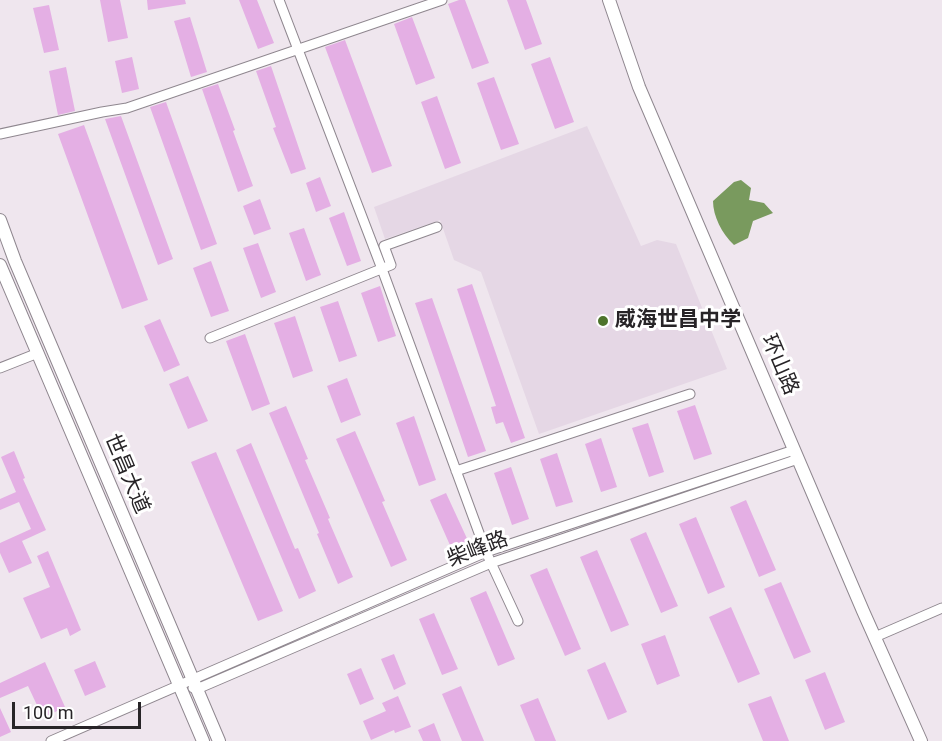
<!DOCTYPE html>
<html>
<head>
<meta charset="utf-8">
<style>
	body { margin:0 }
	#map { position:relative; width:942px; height:741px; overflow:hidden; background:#efe6ee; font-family:Roboto,sans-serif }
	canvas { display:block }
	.scale { position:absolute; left:12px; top:702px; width:129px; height:27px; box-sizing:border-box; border:3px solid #272427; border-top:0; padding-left:8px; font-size:18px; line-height:21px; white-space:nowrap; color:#272427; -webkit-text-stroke:4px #fff; paint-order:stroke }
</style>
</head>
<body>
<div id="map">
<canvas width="942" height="741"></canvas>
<div class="scale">100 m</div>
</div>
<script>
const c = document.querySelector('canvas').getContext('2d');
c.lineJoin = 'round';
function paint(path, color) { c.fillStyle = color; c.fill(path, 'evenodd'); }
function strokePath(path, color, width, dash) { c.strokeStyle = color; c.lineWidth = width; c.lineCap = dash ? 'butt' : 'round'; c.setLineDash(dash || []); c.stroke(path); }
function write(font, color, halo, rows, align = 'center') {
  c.font = font + ' Roboto,"Noto Sans SC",sans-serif'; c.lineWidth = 6; c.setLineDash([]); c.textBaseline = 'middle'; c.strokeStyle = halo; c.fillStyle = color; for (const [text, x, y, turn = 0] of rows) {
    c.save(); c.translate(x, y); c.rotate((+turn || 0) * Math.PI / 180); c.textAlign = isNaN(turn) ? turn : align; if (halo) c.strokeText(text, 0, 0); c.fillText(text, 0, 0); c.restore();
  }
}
paint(new Path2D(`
	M587,126l54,120 16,-6 19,4 51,125 -188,65 -58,-162 -27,-12 -14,-40 -55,19 -11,-32z`), '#e5d7e5');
paint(new Path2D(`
	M741,180l10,8 -2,12 15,3 9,10 -20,8 -5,17 -14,7c-12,-11 -21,-29 -21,-44l21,-19z`), '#799a5e');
paint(new Path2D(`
	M100,0h20l8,38 -20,4z
	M147,0h38l1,4 -38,6z
	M239,0h18l17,43 -16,6z
	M459,0h6l24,63 -17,6 -24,-65z
	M507,0h19l16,44 -17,6z
	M49,5l10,45 -15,3 -11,-45z
	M190,17l17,55 -16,5 -17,-56z
	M412,17l23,61 -19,7 -22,-61z
	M345,40l47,126 -20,7 -47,-126z
	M132,57l7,32 -17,4 -7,-32z
	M550,57l24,65 -19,7 -24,-65z
	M271,66l35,103 -15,5 -18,-46 3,-1 -20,-56z
	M66,67l9,44 -17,4 -9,-44z
	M494,77l25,67 -18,6 -24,-67z
	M218,84l17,46 -2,1 20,55 -15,6 -36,-103z
	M437,96l24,67 -16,6 -24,-67z
	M166,102l51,142 -16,6 -51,-143z
	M121,116l52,143 -15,6 -53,-146z
	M84,125l64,175 -26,9 -64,-175z
	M320,177l11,29 -15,6 -10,-29z
	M260,199l11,30 -17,6 -11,-29z
	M344,212l17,49 -14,5 -18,-48z
	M304,228l17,47 -15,6 -17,-48z
	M258,243l18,49 -15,6 -18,-50z
	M211,261l18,50 -18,6 -18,-49z
	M472,284l53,154 -14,5 -8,-21 -7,2 -5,-17 5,-1 -39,-117z
	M380,286l16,50 -18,6 -17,-49z
	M432,298l54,153 -18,6 -53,-154z
	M338,301l19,55 -18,6 -19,-55z
	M295,316l18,55 -20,7 -19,-55z
	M160,319l20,46 -16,7 -20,-46z
	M245,334l25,70 -18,7 -26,-70z
	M188,376l20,45 -20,8 -19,-45z
	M347,378l14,37 -20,8 -14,-37z
	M695,405l17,49 -18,6 -17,-49z
	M286,406l22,53 -3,1 25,58 -2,1 25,58 -15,7 -21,-50 2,-1 -50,-120z
	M414,416l22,64 -17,6 -23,-63z
	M648,423l16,49 -15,5 -17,-49z
	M355,431l30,70 -3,1 25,58 -16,7 -55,-128z
	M601,438l16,49 -16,5 -16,-48z
	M251,443l44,106 3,-1 18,43 -17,8 -63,-149z
	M14,451l11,27 -2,1 23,51 -24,11 10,22 -23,10 -9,-20v-10l31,-14 -12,-27 -19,8v-11l16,-7 -15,-35z
	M216,452l67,159 -25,10 -67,-159z
	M557,453l16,49 -17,5 -16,-48z
	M511,467l18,52 -17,6 -18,-52z
	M446,493l24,52 -17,7 -23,-52z
	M746,500l30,70 -17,7 -29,-70z
	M696,517l29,70 -17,7 -29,-70z
	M646,532l32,74 -17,7 -31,-74z
	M597,550l32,75 -18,7 -31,-75z
	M48,551l33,79 -11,6 -3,-8 -26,11 -18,-41 27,-11 -13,-31z
	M547,568l34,81 -16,7 -35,-81z
	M781,582l30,70 -17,7 -30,-70z
	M486,591l29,68 -17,7 -28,-68z
	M731,607l29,67 -22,9 -29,-66z
	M434,613l24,56 -16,6 -23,-56z
	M665,635l15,41 -23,9 -16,-41z
	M394,654l12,30 -12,6 -13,-31z
	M95,661l11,26 -21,9 -11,-26z
	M45,662l20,45 -22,11 -15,-32 -28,12v-15z
	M605,662l22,50 -19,8 -21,-50z
	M361,668l13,31 -14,6 -13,-31z
	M825,672l20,50 -20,8 -20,-50z
	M461,686l23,55h-22l-20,-47z
	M398,696l13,31 -16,6 -1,-3 -23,10 -8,-19 23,-10 -4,-8z
	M771,696l18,45h-26l-15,-37z
	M538,698l18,43h-21l-15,-36z
	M0,708l11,24 -11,5z
	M434,723l7,18h-18l-5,-11z`), '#e4afe4');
const minor = new Path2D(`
	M279,0l103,269 104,283 32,69
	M0,134l102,-22 25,-4 315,-108
	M210,338l181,-73 -7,-19 53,-19
	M0,368l38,-15
	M456,471l234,-77
	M875,637l67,-29
	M193,688l4,1 294,-126 307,-104
	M51,741l435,-189 308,-102`);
const major = new Path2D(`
	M609,0l30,87 224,524 58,130
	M0,220l15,41 204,480
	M0,265l203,476`);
strokePath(minor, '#8f878f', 11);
strokePath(major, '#8f878f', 14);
strokePath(minor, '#fff', 9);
strokePath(major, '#fff', 12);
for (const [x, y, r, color] of [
	[603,321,6,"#4e732c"]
]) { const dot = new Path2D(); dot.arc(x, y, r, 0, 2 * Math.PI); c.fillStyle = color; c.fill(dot); strokePath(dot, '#fff', 2); }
write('bold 21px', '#272427', '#fff', [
	["威海世昌中学",615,321]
], 'left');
write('21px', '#272427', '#fff', [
	["环山路",779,365,67],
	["世昌大道",126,474,67],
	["柴峰路",478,550,-21]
]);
</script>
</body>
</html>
